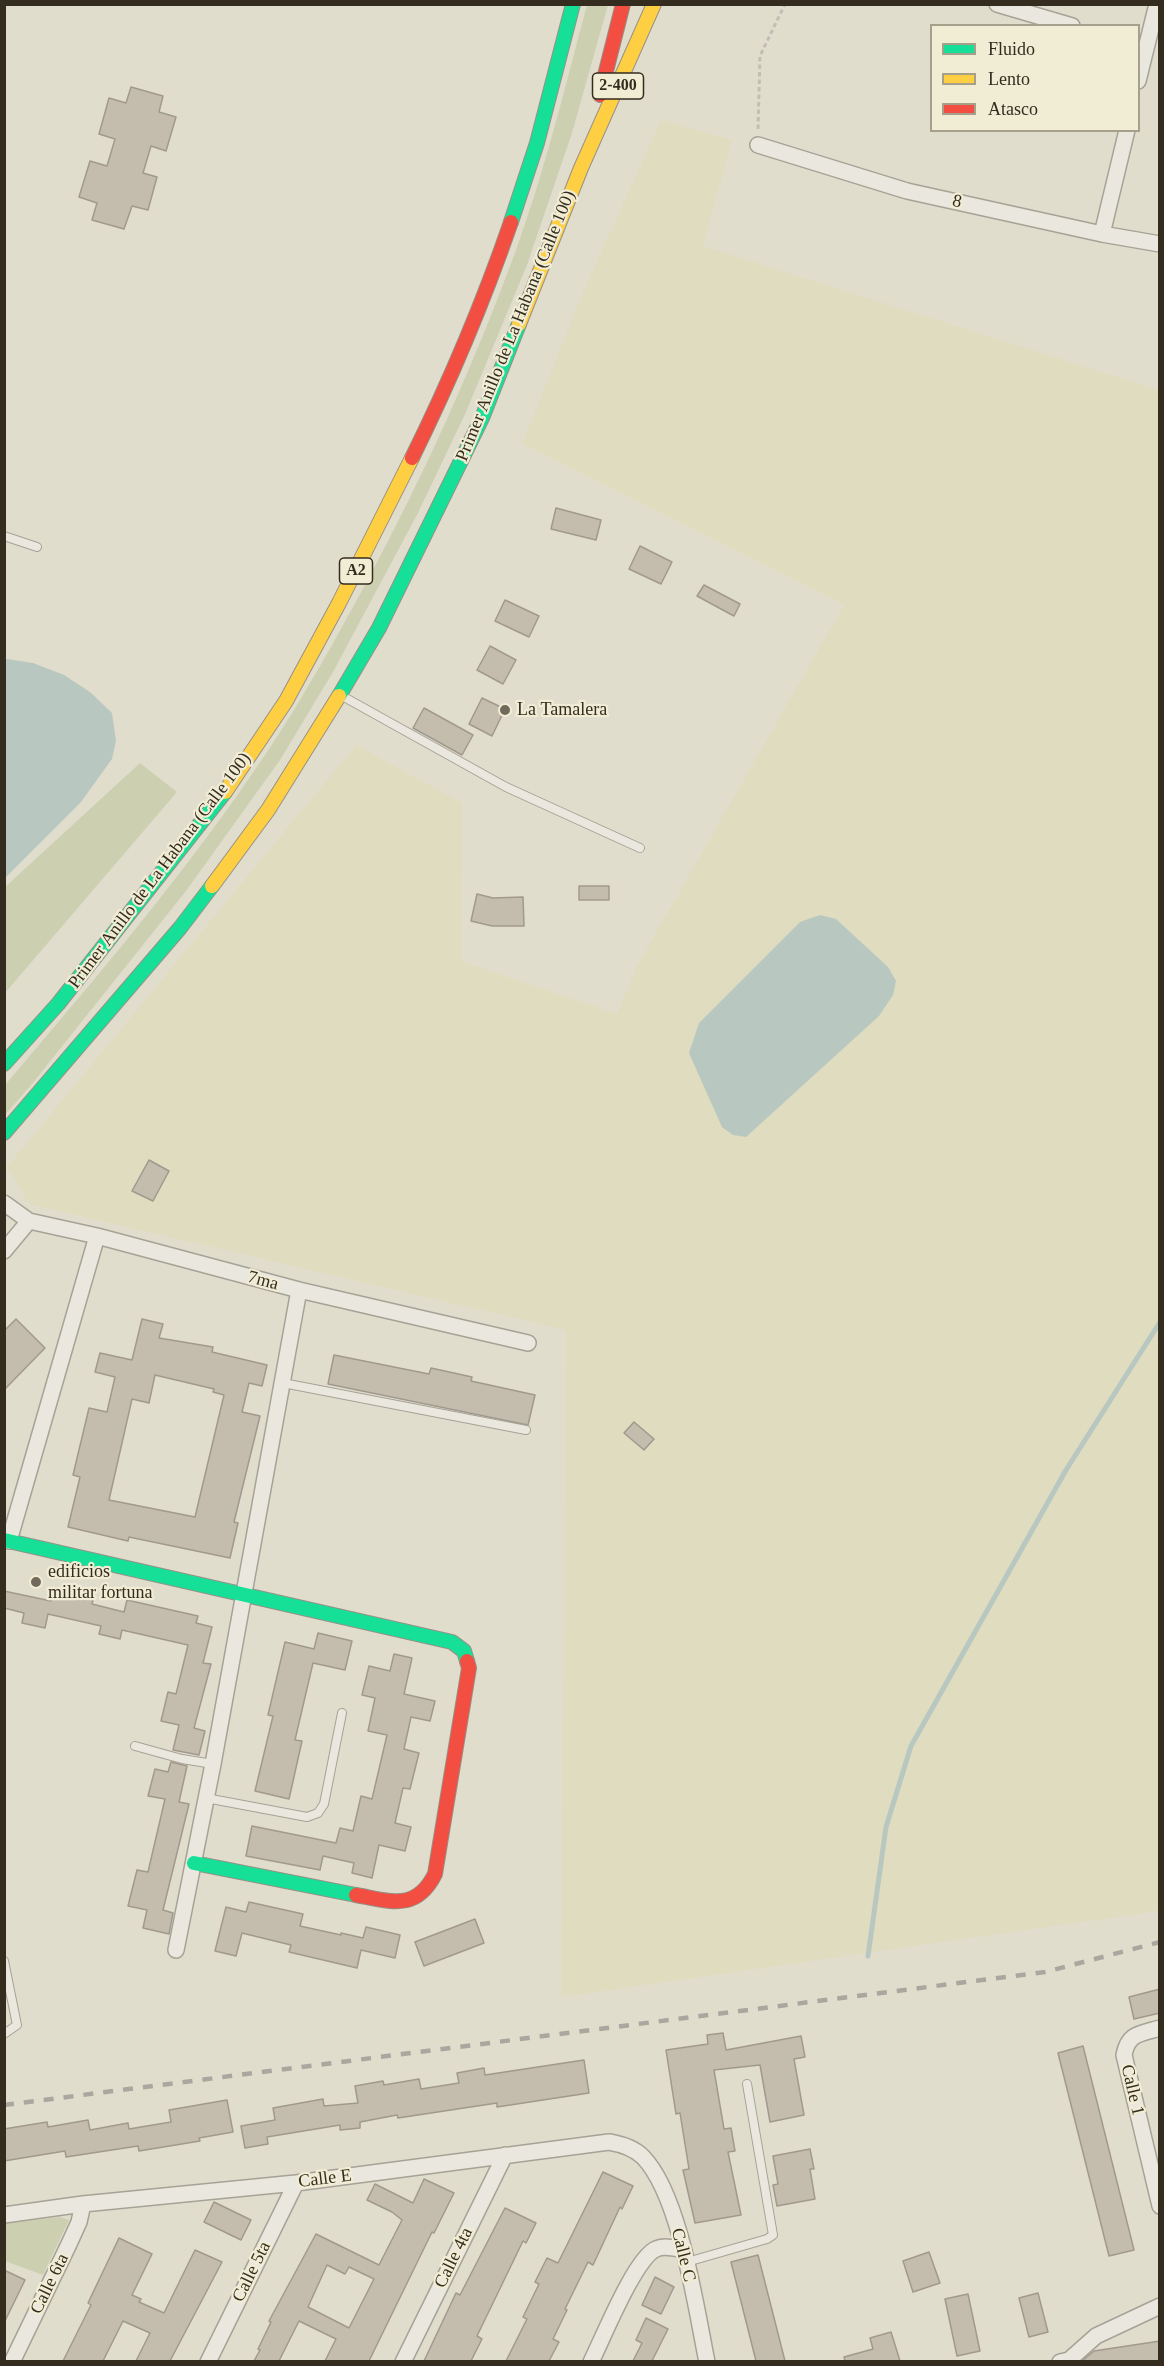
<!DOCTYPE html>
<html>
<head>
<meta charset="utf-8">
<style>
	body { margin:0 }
	#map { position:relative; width:1164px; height:2366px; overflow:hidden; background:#e1ddcd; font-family:Georgia,serif }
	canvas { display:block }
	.frame { position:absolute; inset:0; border:6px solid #342c1f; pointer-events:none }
	.legend { position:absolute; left:930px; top:24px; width:210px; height:108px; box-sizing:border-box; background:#f1ecd4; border:2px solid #a59f8c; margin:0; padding:8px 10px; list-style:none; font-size:18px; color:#342c1f }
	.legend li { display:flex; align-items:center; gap:12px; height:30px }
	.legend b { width:30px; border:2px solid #a59f8c }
</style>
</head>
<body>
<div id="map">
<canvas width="1164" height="2366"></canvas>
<div class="frame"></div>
<ul class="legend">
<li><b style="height:8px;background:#16e098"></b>Fluido</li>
<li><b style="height:8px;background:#ffcf43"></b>Lento</li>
<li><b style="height:8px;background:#f24e42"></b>Atasco</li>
</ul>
</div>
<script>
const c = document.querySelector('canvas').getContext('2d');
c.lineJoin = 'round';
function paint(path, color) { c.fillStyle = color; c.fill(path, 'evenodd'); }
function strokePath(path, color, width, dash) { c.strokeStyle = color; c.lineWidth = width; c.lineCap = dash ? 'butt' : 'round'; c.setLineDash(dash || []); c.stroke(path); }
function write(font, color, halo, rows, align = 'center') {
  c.font = font + ' Georgia,serif'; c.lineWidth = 4.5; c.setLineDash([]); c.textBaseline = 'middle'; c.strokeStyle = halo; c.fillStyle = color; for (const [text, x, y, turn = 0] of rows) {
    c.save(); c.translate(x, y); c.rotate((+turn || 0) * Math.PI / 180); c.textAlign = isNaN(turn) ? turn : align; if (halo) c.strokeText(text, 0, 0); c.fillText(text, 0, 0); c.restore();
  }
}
paint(new Path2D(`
	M661,120l71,20 -29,106 456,144v1521l-598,86 5,-667 -537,-126 -22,-37 349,-422 106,58 -1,158 156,53 20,-48 207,-361 -322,-161 59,-148z`), '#dfdcbf');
paint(new Path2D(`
	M587,5h21l-36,128 -45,132 -61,147 -48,101 -85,159 -53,88 -94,131 -154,193 -27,31v-30c91,-107 184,-216 262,-333 36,-54 67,-110 98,-167 58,-108 109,-220 151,-335 29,-80 49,-163 71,-245z
	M140,763l37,29 -172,201v-106z
	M60,2217l9,3 -26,55 -38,-14v-38z`), '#ccd0b1');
paint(new Path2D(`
	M7,659l26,4 31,12 26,17 22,21 4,28 -4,18 -31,43 -76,76 -1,-218z
	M820,915l16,4 52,48 8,14 -3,14 -14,21 -133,121 -13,-2 -11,-8 -33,-74 10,-30 101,-101z`), '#b8c7bf');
strokePath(new Path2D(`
	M868,1956l18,-129 25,-81 155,-276 94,-148`), '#b8c7bf', 5);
const building = new Path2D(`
	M131,87l32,9 -4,16 17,5 -10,34 -15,-5 -8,27 14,4 -9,33 -16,-4 -8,23 -32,-9 5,-17 -18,-6 11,-36 17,5 8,-27 -16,-5 10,-36 17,5z
	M556,508l45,12 -5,20 -45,-11z
	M640,546l32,16 -11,22 -32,-15z
	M704,585l36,19 -6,12 -37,-20z
	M505,600l34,16 -10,21 -34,-16z
	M490,646l26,14 -13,24 -26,-14z
	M482,698l23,11 -13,27 -23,-12z
	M424,708l49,27 -11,20 -49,-27z
	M579,886h30v14h-30z
	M477,894l16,4 30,-1 1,29h-32l-21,-5z
	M149,1160l20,11 -16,30 -21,-10z
	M16,1319l29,29 -41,42v-59z
	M142,1319l21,5 -4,14 54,9 -1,5 55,13 -5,21 -13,-3 -7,29 18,4 -26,106 4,1 -8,35 -101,-21 -1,4 -60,-14 12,-50 -7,-2 16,-67 18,4 8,-35 -20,-5 5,-19 32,7zM155,1375l59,14 -1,3 11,3 -29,122 -86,-17 23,-101 17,4z
	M334,1355l95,19 2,-6 41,9 -1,4 64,14 -7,30 -200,-41z
	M634,1422l20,17 -10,11 -20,-17z
	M4,1591l47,10 2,-10 40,9 -1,4 32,8 3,-12 71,16 -2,7 16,4 -9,36 8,1 -17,64 11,3 -6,24 -26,-5 6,-25 -18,-4 7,-29 8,2 12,-49 -66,-15 -2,9 -21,-5 2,-8 -53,-12 -3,14 -23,-5 2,-10 -20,-5z
	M318,1633l34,8 -7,29 -32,-7 -18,77 7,1 -13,58 -34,-8 18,-75 -5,-1 17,-73 29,7z
	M394,1654l18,4 -8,36 31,7 -5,20 -19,-4 -7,32 15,4 -9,36 -7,-1 -8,35 16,4 -6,24 -26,-6 -7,33 -20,-5 2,-10 -31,-7 -3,14 -74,-14 6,-30 84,17 4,-15 13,3 8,-35 11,3 15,-64 -19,-4 7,-33 -13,-3 7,-29 21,5z
	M171,1762l16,4 -8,36 10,2 -26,106 10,3 -4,21 -26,-6 4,-18 -19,-4 9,-36 11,2 17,-73 -17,-3 7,-27 13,3z
	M249,1902l54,12 -3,12 41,9v-2l22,5 3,-11 34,8 -5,23 -34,-8 -4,18 -68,-16 2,-7 -49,-12 -6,23 -21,-5 11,-44 20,5z
	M475,1919l9,24 -60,23 -9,-24z
	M1160,1989v24l-26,6 -5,-22z
	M723,2033l3,17 75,-14 4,21 -11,2 10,56 -34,7 -10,-57 -46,5 10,59 7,-1 4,23 -7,1 13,63 -46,8 -12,-53 6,-1 -9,-56 -4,1 -10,-64 42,-6 -1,-9z
	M1083,2046l51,204 -25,6 -51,-203z
	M584,2060l5,33 -92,14v-4l-99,15 -1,-3 -37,7v6l-20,2v-5l-73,12 1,7 -23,4 -4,-22 34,-6 -2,-12 50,-9 1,7 34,-3 -3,-17 28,-5 1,4 35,-6 2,10 38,-6 -2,-10 27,-5 1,7z
	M227,2100l6,32 -34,6 1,3 -61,10 -1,-5 -72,11 -1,-6 -61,10v-32l43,-7 1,5 40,-7 2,10 38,-7 1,6 42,-7 -2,-12z
	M810,2149l4,20h-4l5,30 -38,7 -4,-21 5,-1 -5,-28z
	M603,2172l30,14 -11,23 -2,-2 -27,58 -5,-3 -23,47 2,1 -14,29 6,3 -10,19h-43l21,-42 -4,-2 16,-33 -4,-2 12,-24 11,5z
	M424,2179l30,14 -20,40 -2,-1 -63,129h-44l11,-22 -37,-18 -20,40h-25l6,-11 -2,-1 13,-27 -2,-1 47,-87 63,31 23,-45 -10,-8 -25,-12 8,-16 38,19zM327,2265l18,9 4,-7 25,12 -25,49 -41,-21z
	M214,2202l37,18 -10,20 -37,-18z
	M505,2208l31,15 -10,20 -3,-2 -46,95 5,3 -11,22h-47l32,-68 4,2z
	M119,2238l33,16 -20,41 9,4 -2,3 25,11 31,-63 27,12 -52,99h-34l14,-28 -27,-12 -20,40h-40l28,-56 -3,-2z
	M929,2252l11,31 -27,9 -10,-31z
	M758,2255l27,106h-29l-25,-99z
	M4,2270l21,10 -21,43z
	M655,2277l19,10 -13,27 -19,-9z
	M1038,2293l10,39 -19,5 -10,-39z
	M968,2294l12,57 -23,5 -12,-57z
	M646,2318l22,11 -16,32h-19l9,-18 -6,-3z
	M891,2332l9,29h-55l-1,-4 29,-8 -3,-11z
	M1160,2341v20h-78l12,-10z`);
paint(building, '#c4bdae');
strokePath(building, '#a1998d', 1.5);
const lane = new Path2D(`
	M4,536l33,11
	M344,697l162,90 134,61
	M283,1383l243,47
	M135,1746l47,13 31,5
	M206,1798l101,19 11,-4 6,-9 18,-91
	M4,1961l13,64 -13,9
	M687,2262l80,-23 6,-4 -26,-151`);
const street = new Path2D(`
	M997,4l75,22
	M1138,81l19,-77
	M758,145l149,46 195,43 58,10
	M1102,234l25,-104
	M4,1203l25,18 68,15 202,54 229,53
	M4,1251l25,-30
	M9,1541l88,-305
	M176,1950l37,-186 86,-474
	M1160,2028c-20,6 -32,5 -36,27l36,151
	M4,2215l79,-11 213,-21 313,-41c12,2 25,6 34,15 37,38 53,151 64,205
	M12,2362l57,-118 10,-22 4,-18
	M208,2362l88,-179
	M403,2362l102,-207
	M591,2362c12,-24 44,-104 65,-113 8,-4 18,-1 27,1
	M1060,2362l9,-2 27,-24 64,-30`);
const fast = new Path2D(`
	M511,222l26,-79 36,-139
	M339,696l40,-68 103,-210 37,-94
	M4,1064l54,-60 167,-212
	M4,1133l176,-205 32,-42
	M4,1540l448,102 12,9 3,10
	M194,1863l162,32`);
const slow = new Path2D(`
	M519,324l62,-156 73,-164
	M225,792l61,-91 53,-98 73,-145
	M212,886l56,-76 71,-114`);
const jam = new Path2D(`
	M600,95l23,-91
	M412,458c38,-77 71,-155 99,-236
	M356,1895c34,6 60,17 79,-21l34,-206 -2,-7`);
strokePath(lane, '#a6a296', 10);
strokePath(street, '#a6a296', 18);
strokePath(fast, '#969186', 16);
strokePath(slow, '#969186', 16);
strokePath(jam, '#969186', 16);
strokePath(new Path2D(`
	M758,129l2,-73 25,-52`), '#c2beb5', 3, [4.5, 3]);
strokePath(lane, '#eae8de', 8);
strokePath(street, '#eae8de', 15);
strokePath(fast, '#16e098', 14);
strokePath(slow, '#ffcf43', 14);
strokePath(jam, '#f24e42', 14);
strokePath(new Path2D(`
	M4,2105l1041,-133 115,-30`), '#a9a79e', 4.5, [10, 10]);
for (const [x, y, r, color] of [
	[505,710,6,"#716a5c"],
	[36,1582,6,"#716a5c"]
]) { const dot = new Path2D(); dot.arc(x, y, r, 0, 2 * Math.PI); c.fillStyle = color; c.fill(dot); strokePath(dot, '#f1ecd4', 2); }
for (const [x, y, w] of [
	[618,86,51],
	[356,571,33]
]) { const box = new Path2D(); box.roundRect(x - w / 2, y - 13, w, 26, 4.5); c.fillStyle = '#f1ecd4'; c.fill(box); strokePath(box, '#342c1f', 1.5); }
write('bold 16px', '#342c1f', null, [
	["2-400",618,86],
	["A2",356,571]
]);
write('18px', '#342c1f', '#f1ecd4', [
	["8",957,202,13],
	["Primer Anillo de La Habana (Calle 100)",516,326,-68],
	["Primer Anillo de La Habana (Calle 100)",160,871,-53],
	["7ma",263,1281,15],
	["Calle 1",1132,2090,77],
	["Calle E",325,2179,-7],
	["Calle C",683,2255,76],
	["Calle 4ta",454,2258,-64],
	["Calle 5ta",252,2272,-64],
	["Calle 6ta",50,2284,-64]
]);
write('18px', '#342c1f', '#f1ecd4', [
	["La Tamalera",517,710],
	["edificios",48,1572],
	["militar fortuna",48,1593]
], 'left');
</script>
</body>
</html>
